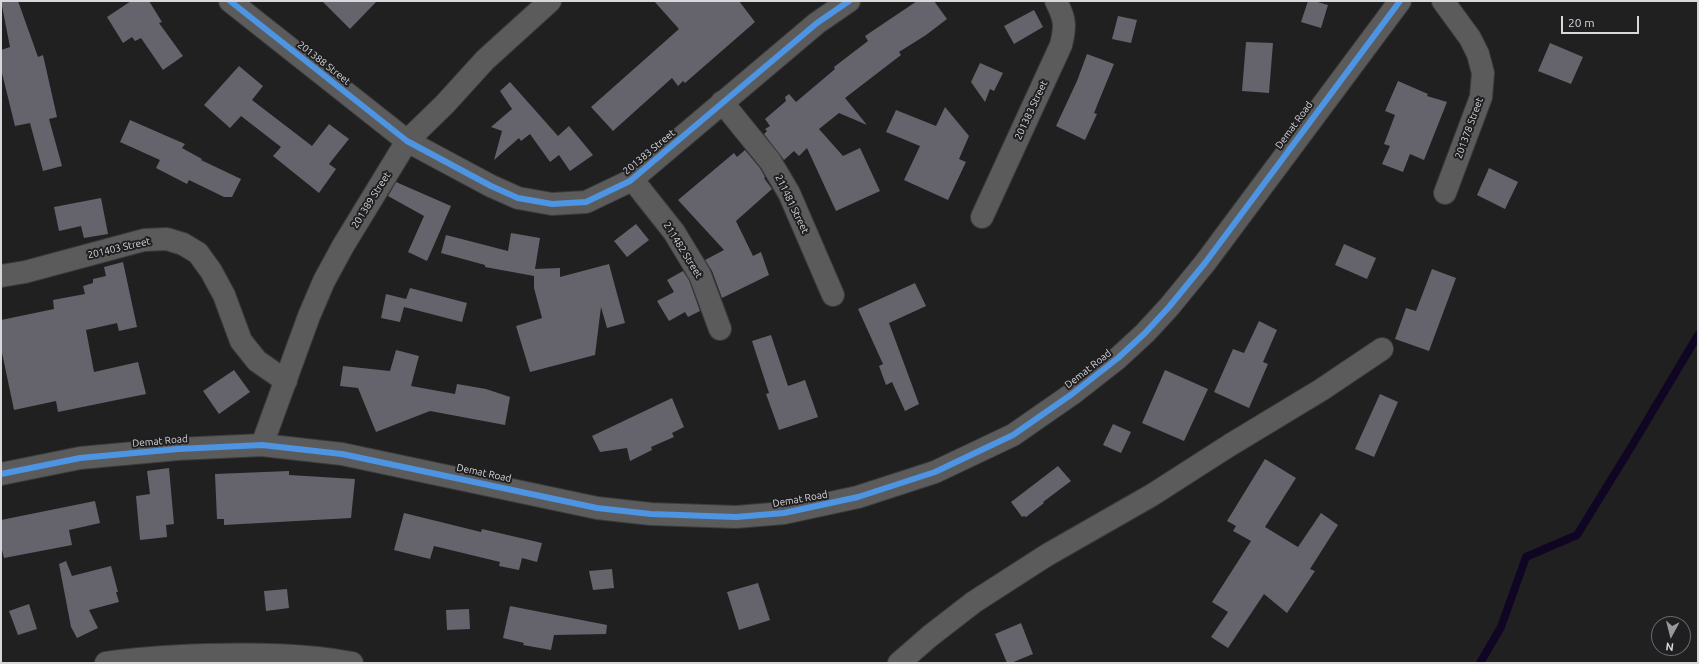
<!DOCTYPE html>
<html>
<head>
<meta charset="utf-8">
<style>
	body { margin:0 }
	#map { position:relative; width:1699px; height:664px; overflow:hidden; background:#202021; font-family:Ubuntu,sans-serif }
	canvas { display:block }
	.frame { position:absolute; inset:0; border:2px solid #d8d8da; pointer-events:none }
	.north { position:absolute; left:1651px; top:616px; width:40px; height:40px; box-sizing:border-box; background:#1f1f22; border:1px solid #69696c; border-radius:50%; rotate:187deg; font-size:11px; font-weight:700; line-height:16px; text-align:center; color:#d8d8da }
	.north::after { content:''; display:block; margin:auto; width:14px; height:18px; background:#989899; clip-path:polygon(50% 0,100% 100%,50% 72%,0 100%) }
	.scale { position:absolute; left:1561px; top:16px; width:78px; height:18px; box-sizing:border-box; border:2px solid #d8d8da; border-top:0; padding-left:5px; font-size:12px; line-height:14px; white-space:nowrap; color:#d8d8da; -webkit-text-stroke:3px #1f1f22; paint-order:stroke }
</style>
</head>
<body>
<div id="map">
<canvas width="1699" height="664"></canvas>
<div class="frame"></div>
<div class="north">N</div>
<div class="scale">20 m</div>
</div>
<script>
const c = document.querySelector('canvas').getContext('2d');
c.lineJoin = 'round';
function strokePath(path, color, width, dash) { c.strokeStyle = color; c.lineWidth = width; c.lineCap = dash ? 'butt' : 'round'; c.setLineDash(dash || []); c.stroke(path); }
function paint(path, color) { c.fillStyle = color; c.fill(path, 'evenodd'); }
function write(font, color, halo, rows, align = 'center') {
  c.font = font + ' Ubuntu,sans-serif'; c.lineWidth = 4; c.setLineDash([]); c.textBaseline = 'middle'; c.strokeStyle = halo; c.fillStyle = color; for (const [text, x, y, turn = 0] of rows) {
    c.save(); c.translate(x, y); c.rotate((+turn || 0) * Math.PI / 180); c.textAlign = isNaN(turn) ? turn : align; if (halo) c.strokeText(text, 0, 0); c.fillText(text, 0, 0); c.restore();
  }
}
strokePath(new Path2D(`
	M1480,663l21,-36 25,-70 51,-22 56,-91 65,-109`), '#100624', 8);
paint(new Path2D(`
	M1,1h17l20,56 5,-2 14,62 -8,2 13,47 -19,5 -13,-48 -15,3 -14,-57v-19l9,-3z
	M131,1h18l13,21 -3,1 24,33 -20,14 -22,-32 -6,3 -3,-4 -9,6 -16,-26z
	M322,1h55l-27,28z
	M654,1h85l16,21 -70,61 -2,-2 -5,5 -6,-8 -59,53 -22,-24 88,-78z
	M917,1h17l13,18 -21,16 -27,17 2,3 -56,43 22,27 -28,-12 -20,16 24,27 17,-8 20,43 -44,20 -29,-63 -8,8 -5,-5 -10,9 -20,-26 3,-3 -2,-2 5,-3 -5,-7 21,-18 -1,-4 4,-3 7,8 39,-33 -1,-2 34,-26 -3,-5z
	M1308,1h6l14,4 -7,23 -20,-6z
	M1034,10l9,17 -29,17 -10,-18z
	M1118,16l19,4 -6,23 -19,-4z
	M1246,42l27,1 -4,50 -27,-2z
	M1550,43l33,14 -12,27 -33,-13z
	M1087,54l27,10 -20,49 3,1 -12,26 -29,-14 21,-45z
	M980,63l23,10 -9,18 -4,-2 -5,13 -14,-20z
	M239,66l24,20 -11,14 60,46 17,-22 20,15 -20,25 7,5 -17,24 -46,-37 8,-9 -40,-31 -11,12 -26,-23z
	M1398,81l30,13 -1,2 20,6 -23,58 -14,-6 -7,18 -21,-8 8,-18 -6,-2 11,-29 -10,-4z
	M510,82l48,54 11,-10 24,29 -23,16 -11,-16 -9,7 -20,-28 -9,7 -2,-3 -25,22 8,-29 -11,-4 21,-18 -12,-18z
	M945,107l24,29 -10,23 7,3 -18,38 -44,-20 16,-34 -34,-14 10,-22 40,16z
	M130,120l55,24 -3,4 20,11 -1,1 40,19 -9,18h-8l-35,-17 -2,4 -31,-16 4,-8 -40,-18z
	M745,150l15,18 5,9 -1,1 8,11 -36,32 17,35 8,-4 8,23 -47,23 -10,-27 -7,-11 19,-10 -46,-50 56,-47 3,4z
	M1489,168l29,14 -13,27 -28,-14z
	M396,182l55,24 -24,55 -19,-9 16,-36 -36,-20z
	M101,198l7,36 -24,4 -3,-12 -22,5 -5,-24z
	M636,224l13,16 -22,17 -13,-16z
	M511,233l29,5 -5,31 25,-1v9l49,-13 16,59 -18,5 -6,-21 -6,48 -65,17 -14,-46 26,-8 -8,-30v-14v2l-49,-9v-2l-44,-12 5,-18 62,16z
	M1344,244l32,14 -9,21 -32,-14z
	M123,262l14,65 -18,4 -2,-8 -31,7 8,42 44,-10 8,32 -88,18 -2,-11 -42,9 -13,-62v-28l53,-11 -1,-9 32,-6 -2,-8 10,-3v-4l13,-3 -2,-9z
	M1432,269l24,9 -27,73 -34,-12 11,-31 10,3z
	M683,271l6,9 11,31 -12,6 -3,-5 -16,9 -12,-20 17,-9 -7,-12z
	M915,283l11,23 -37,17 30,81 -14,7 -13,-29 -6,3 -7,-19 4,-2 -25,-55z
	M410,288l57,15 -5,19 -58,-15 -4,15 -19,-4 5,-24 20,5z
	M1259,321l18,9 -14,32 5,2 -19,44 -35,-16 19,-43 11,4z
	M771,335l17,51 17,-6 13,37 -39,13 -13,-36 3,-1 -17,-52z
	M396,350l23,6 -8,30 44,8 2,-10 29,5 24,8 -5,28 -75,-14 -54,21 -18,-44 -18,-2 3,-20 47,5z
	M234,370l16,22 -31,22 -16,-23z
	M1165,370l43,19 -24,52 -42,-18z
	M1380,394l18,8 -24,55 -19,-8z
	M672,398l12,29 -12,6 2,4 -23,10 1,3 -22,11 -3,-13 -27,4 -8,-16z
	M1113,424l18,8 -10,21 -18,-8z
	M1265,459l31,19 -31,49 33,20 23,-34 17,12 -28,44 5,2 -28,42 -23,-19 -36,54 -17,-11 17,-25 -16,-10 39,-61 -18,-10 3,-5 -9,-5z
	M1058,466l13,15 -28,21 1,1 -18,14 -2,-1 -2,1 -11,-15z
	M169,468l5,56 -8,1 1,12 -27,3 -4,-44 14,-2 -3,-23z
	M289,471v4l66,4 -4,39 -127,7v-6h-7l-2,-45z
	M95,501l5,22 -31,7 3,15 -68,13 -3,-12v-26z
	M404,513l77,19 1,-3 60,14 -5,19 -15,-4 -3,12 -20,-4 1,-4 -66,-16 -4,13 -36,-9z
	M66,561l6,15 39,-10 7,26h-2l3,10 -30,8 9,18 -21,10 -6,-11 -12,-63z
	M612,569l2,19 -21,2 -4,-19z
	M758,583l12,37 -31,10 -12,-38z
	M287,589l2,19 -23,3 -2,-20z
	M29,604l8,25 -19,6 -9,-24z
	M510,606l97,19 -1,9 -52,1 -3,15 -28,-5 1,-2 -21,-5z
	M469,609l1,20 -23,1 -1,-20z
	M1021,623l12,31 -22,9h-4l-12,-29z`), '#65636c');
const street = new Path2D(`
	M230,1l177,140 84,45 27,12 34,6 34,-2 44,-21 187,-158 32,-22
	M1443,1l27,37 8,16 5,19 -2,24 -36,96
	M722,102l48,59 19,32 44,102
	M632,179l42,53 26,43 20,54
	M982,217l79,-172c5,-20 4,-26 -5,-44
	M1,276l24,-4 119,-32 23,-1 16,5 15,9 13,18 13,24 17,46 16,20 29,20
	M262,445l47,-129 15,-35 19,-35 64,-105 38,-37 40,-44 65,-59
	M106,663c33,-5 67,-7 100,-8 49,-1 98,-1 146,8
	M899,663l31,-27 44,-34 73,-47 105,-60 78,-50 91,-55 61,-41`);
const secondary = new Path2D(`
	M1,474l79,-16 98,-9 84,-4 80,9 255,54 54,6 85,3 48,-4 74,-16 77,-25 78,-37 59,-41 46,-36 27,-25 24,-26 36,-44 195,-262`);
strokePath(street, '#3b3b3c', 24);
strokePath(secondary, '#3b3b3c', 24);
strokePath(street, '#5b5b5c', 22);
strokePath(secondary, '#5b5b5c', 22);
strokePath(new Path2D(`
	M230,1l177,140 84,45 27,12 34,6 34,-2 44,-21 187,-158 32,-22
	M1,474l79,-16 98,-9 84,-4 80,9 255,54 54,6 85,3 48,-4 74,-16 77,-25 78,-37 59,-41 46,-36 27,-25 24,-26 36,-44 195,-262`), '#4d94e3', 6);
write('10px', '#d8d8da', '#1f1f22', [
	["201388 Street",324,63,38],
	["201383 Street",1031,110,-65],
	["Demat Road",1294,125,-54],
	["201378 Street",1469,128,-70],
	["201383 Street",649,152,-40],
	["201389 Street",371,200,-58],
	["211481 Street",792,204,64],
	["201403 Street",119,248,-13],
	["211482 Street",683,250,58],
	["Demat Road",1088,369,-38],
	["Demat Road",160,441,-5],
	["Demat Road",484,473,12],
	["Demat Road",800,499,-10]
]);
</script>
</body>
</html>
